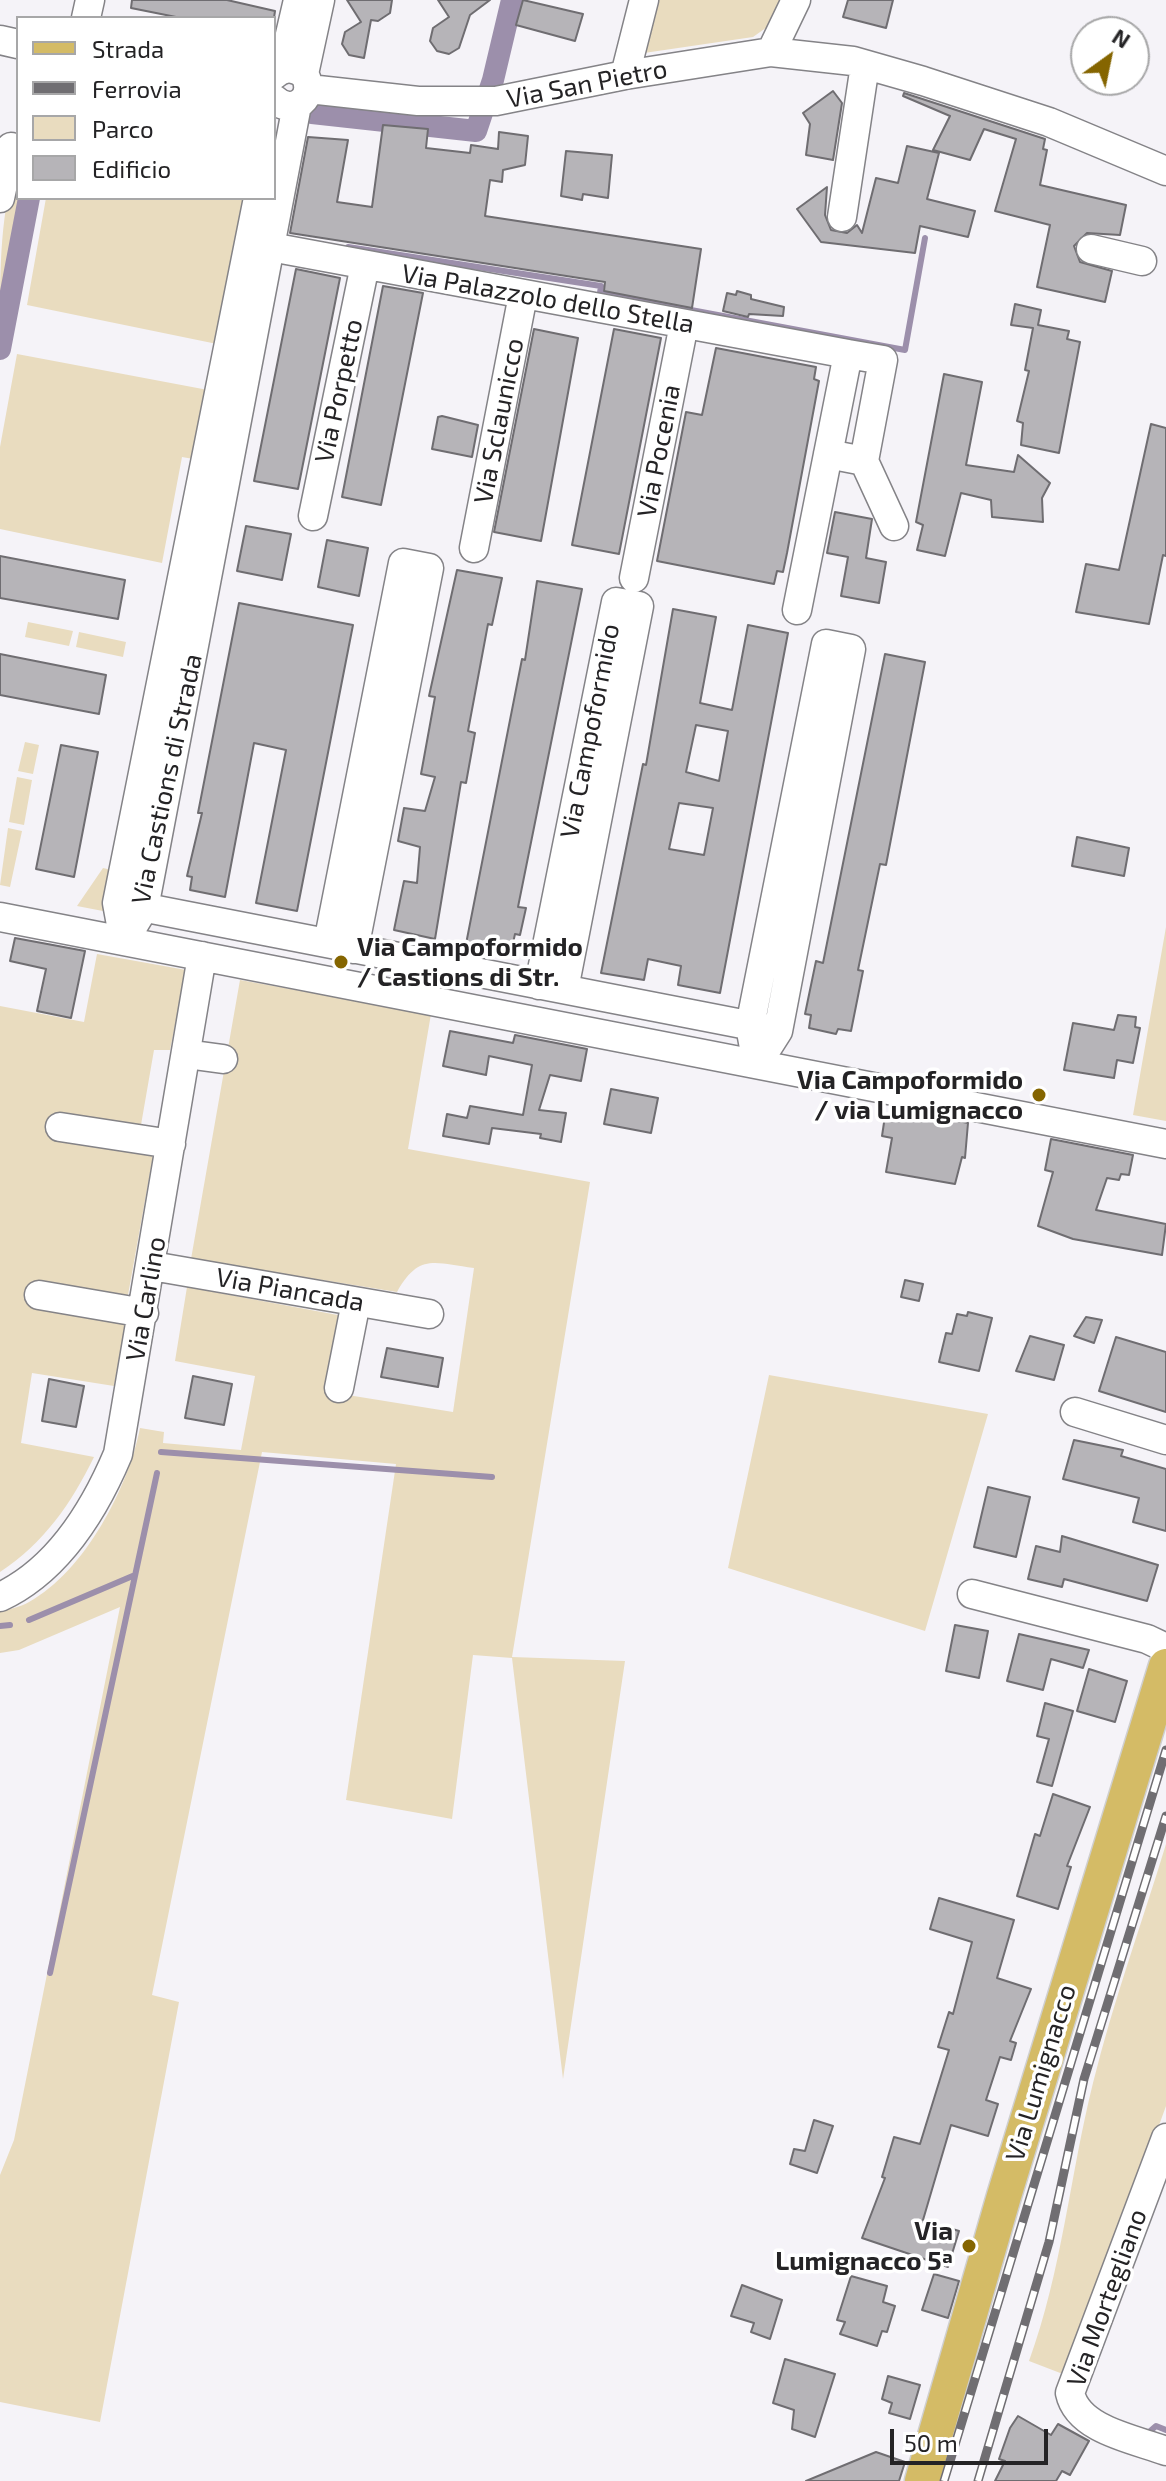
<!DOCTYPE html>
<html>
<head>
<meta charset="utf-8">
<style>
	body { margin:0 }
	#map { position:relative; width:1166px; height:2481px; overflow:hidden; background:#f5f3f8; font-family:"Exo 2",sans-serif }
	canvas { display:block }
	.legend { position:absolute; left:16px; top:16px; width:260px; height:184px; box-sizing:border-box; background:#fff; border:2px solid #a7a7a8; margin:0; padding:10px 14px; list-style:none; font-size:24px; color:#242325 }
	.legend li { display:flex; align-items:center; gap:16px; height:40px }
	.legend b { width:40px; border:2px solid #a7a7a8 }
	.north { position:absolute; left:1070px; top:16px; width:80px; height:80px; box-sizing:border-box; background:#fff; border:2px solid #a7a7a8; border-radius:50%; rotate:33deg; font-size:22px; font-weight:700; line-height:32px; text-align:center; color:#242325 }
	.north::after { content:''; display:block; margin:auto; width:28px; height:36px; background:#856500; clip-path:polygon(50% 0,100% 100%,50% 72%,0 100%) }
	.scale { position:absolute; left:890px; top:2429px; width:158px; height:36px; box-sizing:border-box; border:4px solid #242325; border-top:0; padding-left:10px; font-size:24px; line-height:28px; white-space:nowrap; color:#242325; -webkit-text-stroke:6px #fff; paint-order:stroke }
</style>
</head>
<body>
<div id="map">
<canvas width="1166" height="2481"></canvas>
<ul class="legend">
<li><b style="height:10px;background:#d4bb66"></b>Strada</li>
<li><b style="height:10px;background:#706e72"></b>Ferrovia</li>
<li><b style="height:22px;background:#e9dcbf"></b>Parco</li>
<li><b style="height:22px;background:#b6b4b8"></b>Edificio</li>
</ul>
<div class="north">N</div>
<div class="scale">50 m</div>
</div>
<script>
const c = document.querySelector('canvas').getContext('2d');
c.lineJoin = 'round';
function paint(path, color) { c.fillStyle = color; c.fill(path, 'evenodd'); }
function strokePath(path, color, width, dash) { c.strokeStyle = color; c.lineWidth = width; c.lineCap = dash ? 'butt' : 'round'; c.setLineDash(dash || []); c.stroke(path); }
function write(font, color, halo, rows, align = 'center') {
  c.font = font + ' "Exo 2",sans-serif'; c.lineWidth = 7; c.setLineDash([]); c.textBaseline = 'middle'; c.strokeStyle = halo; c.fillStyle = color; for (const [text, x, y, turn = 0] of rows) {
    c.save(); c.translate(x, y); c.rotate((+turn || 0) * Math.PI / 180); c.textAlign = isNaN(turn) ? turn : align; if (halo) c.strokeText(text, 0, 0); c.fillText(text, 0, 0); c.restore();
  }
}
paint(new Path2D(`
	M658,0h127l-15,25 -17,12 -109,16z
	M18,156v42h6l-24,130c0,-60 0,-116 18,-172z
	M46,198h200l-29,146 -190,-39z
	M17,354l191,36 -9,70 -17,-3 -20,106 -162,-34v-82z
	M28,622l45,9 -4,15 -44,-9z
	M79,632l47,10 -3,15 -47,-10z
	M25,742l14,3 -6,29 -15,-3z
	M17,777l15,3 -8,45 -15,-3z
	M8,828l14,3 -12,56 -10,-2z
	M103,868l13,3 -8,41 -31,-6z
	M1166,927v194l-33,-6z
	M97,954l89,16 -16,80h-16l-13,75 -82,-13 -4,27 98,17 -25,139 -92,-13 90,40 -12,64 -82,-13 -11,70 73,14c-23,47 -50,86 -94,115v-566l84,16z
	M240,980l191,34 -23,135 182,33 -78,475 113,4 -62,418 -51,-421 -39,-3 -21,164 -106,-19 50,-336 -134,-12 -110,543 27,7 -79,420 -100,-20v-227l14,-35 106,-533 -101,43 -19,3v-41c9,-3 21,-5 29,-10 56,-31 99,-114 111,-174l24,4 -1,11 78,7 14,-74 -80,-15 12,-74 156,29 -14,76 124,20 21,-144c-40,-5 -55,-15 -77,24l-206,-33z
	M769,1375l219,39 -63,217 -197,-63z
	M1166,1844v262l-98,270 -39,-15c33,-90 41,-186 64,-278 20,-81 49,-160 73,-239z`), '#e9dcbf');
strokePath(new Path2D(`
	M348,247l253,39 -1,7 305,57 20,-112
	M161,1452l331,25
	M29,1620l106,-45
	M0,1626l10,-1
	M50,1973l107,-500
	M1148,2433l8,-7 10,4`), '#9c8fab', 6);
strokePath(new Path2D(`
	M312,113l164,18 17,-51 19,-80
	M0,349l29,-151`), '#9c8fab', 22);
const building = new Path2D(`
	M132,0h95l48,11 -1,7h-93l-50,-10z
	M347,0h45l-2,13 -12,8 -7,-1 -7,38 -15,-3 -7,-11 3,-12 16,-10z
	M438,0h52l-20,15 -11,33 -10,6 -12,-3 -7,-10 3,-13 16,-11z
	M523,0l60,14 -8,27 -59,-16z
	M848,0h45l-7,28 -43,-11z
	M833,91l9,12 -9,57 -27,-5 4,-31 -7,-11z
	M904,93l141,46 -2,10 4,1 -7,35 86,20 -6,30 -33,-2 -13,13 6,16 32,9 -7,31 -68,-15 13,-62 -55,-14 21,-72 -32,-10 -14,31 -37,-10 17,-34 -47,-20z
	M383,125l45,4 -2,19 44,5 1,-8 27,4 1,-17 29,4 -3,29 -22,5 -1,12 -12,-2 -5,36 216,33 -9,59 -88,-17 1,-9 -315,-49 18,-96 40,3 -11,62 35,5z
	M907,146l32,7 -12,46 48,12 -7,26 -48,-11 -5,27 -94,-11 -24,-33 30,-22 -2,28 6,15 16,3 10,-8 5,8 14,-55 22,5z
	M566,151l46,4 -4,43 -25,-4 -1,6 -21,-4z
	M296,269l44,9 -42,211 -44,-8z
	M383,286l40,7 -42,212 -39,-8z
	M737,291l14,4v4l33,8 -1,9 -34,-2 -1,3 -25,-6 4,-18 9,2z
	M1015,304l26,6 -3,15 31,6 -2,8 13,3 -21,111 -38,-8 2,-22 -6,-2 12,-50 -4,-1 8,-42 -22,-3z
	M534,329l44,9 -37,203 -47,-9z
	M614,329l47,9 -42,216 -47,-9z
	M716,348l100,19 -2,12 5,2 -32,172 -4,19 -6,-1 -3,13 -117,-23 29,-149 16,3z
	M944,374l38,8 -16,83 48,7 4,-17 32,28 -8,15 1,24 -51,-5 -1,-17 -30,-7 -16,63 -28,-6 6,-25 -7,-3z
	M442,416l36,9 -6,32 -40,-8 6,-32z
	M1151,424l15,4v128l-3,-1 -14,69 -73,-12 10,-48 33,6z
	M835,512l37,7 -6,39 20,4 -7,41 -38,-7 7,-39 -21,-4z
	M246,526l45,8 -9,46 -45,-9z
	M327,540l41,8 -9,48 -41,-9z
	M0,556l125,24 -7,39 -118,-21z
	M457,570l45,8 -10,47 -4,-1 -20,107 7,2 -9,50 -5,-1 -26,157 -41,-9 10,-49 13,2 3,-36 -22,-6 6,-33 21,3 10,-34 -14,-3 14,-77 -6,-1z
	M537,581l45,8 -64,318 8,1 -6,27 -5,-1 -4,18 -45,-8 56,-285 3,1z
	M239,603l114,22 -56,286 -41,-8 30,-153 -32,-7 -29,154 -35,-7 2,-13 -5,-1 15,-63h-4z
	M673,609l43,8 -16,86 32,7 16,-85 40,8 -68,360 -42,-8 3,-19 -33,-7 -4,21 -43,-7 42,-209 3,1zM696,725l32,6 -9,50 -33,-9zM679,803l34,5 -9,47 -35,-6z
	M0,654l106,21 -7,39 -99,-19z
	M885,654l40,8 -39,203 -6,-1 -22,106 5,1 -12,60 -13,-2 -2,5 -27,-6 2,-13 -6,-1 11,-53 7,2z
	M61,745l37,7 -24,125 -38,-8z
	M1077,837l52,11 -5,28 -52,-10z
	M15,938l70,13 -14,67 -34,-7 9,-42 -36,-8z
	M1118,1015l18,2 -1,10 5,1 -7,35 -16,-3 -3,18 -50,-8 9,-47 41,7z
	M450,1031l63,12 2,-8 72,14 -6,32 -31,-6 -11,35 27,3 -5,29 -21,-4 1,-4 -49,-6 -3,16 -46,-8 4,-22 20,4 3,-12 53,9 9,-50 -43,-9 -3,19 -43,-9z
	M611,1089l47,9 -7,35 -47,-9z
	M895,1108l73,15 -3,35 -3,-1 -7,27 -69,-12 6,-34 -10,-2 3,-20 8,1z
	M1051,1139l82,16 -4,20 -8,-1 -2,6 -12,-2 -11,32 70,14 -4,31 -89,-16 -35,-13 15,-54 -8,-2z
	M905,1280l18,4 -4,17 -18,-4z
	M968,1312l24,6 -13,53 -40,-9 7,-29 6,1 5,-20 10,2z
	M1086,1317l16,3 -8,23 -20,-7z
	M1030,1336l34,9 -10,35 -38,-9z
	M1116,1337l50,15v60l-67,-21z
	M387,1348l56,10 -5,29 -57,-10z
	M193,1376l39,8 -8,41 -39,-7z
	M49,1379l35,7 -8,41 -34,-6z
	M1074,1440l49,10 -2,6 45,13v62l-33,-9 6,-24 -76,-19z
	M988,1487l42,10 -14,60 -42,-10z
	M1062,1536l96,29 -11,36 -83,-22 -2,8 -34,-8 8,-33 24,6z
	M955,1625l33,6 -9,47 -33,-7z
	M1019,1634l70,16 -6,18 -32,-9 -8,31 -36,-9z
	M1089,1669l38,12 -12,41 -38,-11z
	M1045,1703l28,8 -21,75 -15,-4 12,-43 -12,-3z
	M1053,1794l37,13 -23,59 4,1 -13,42 -41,-13 18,-62 5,2z
	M939,1898l75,22 -17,58 34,11 -21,52 6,2 -5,17 -11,-3 -14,43 12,4 -10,32 -37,-11 -28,95 36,11 -11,36 -86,-29 23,-60 -3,-1 12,-40 26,7 29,-94 -11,-3 11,-35 4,2 19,-72 -42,-13z
	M814,2120l19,6 -16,47 -27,-9 4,-15 11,2z
	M934,2274l25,7 -11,37 -26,-8z
	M851,2276l36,10 -4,16 12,4 -8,26 -5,-1 -5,15 -37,-12 5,-12 -8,-2z
	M742,2285l40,15 -12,39 -19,-7 3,-9 -23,-7z
	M785,2359l50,15 -20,63 -23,-8 2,-19 -21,-7z
	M888,2376l32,9 -10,34 -21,-6 3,-10 -10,-4z
	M1018,2416l33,19 7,-11 31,17 -19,34 -8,-4 -6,10h-61l10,-20 -6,-2 11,-31z
	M876,2452l29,10 -6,19h-93z`);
paint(building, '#b6b4b8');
strokePath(building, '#6f6d71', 2);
const minor = new Path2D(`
	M86,18l4,-18
	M0,40l18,4
	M771,52l25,-52
	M282,69l16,-69
	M304,74l16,-74
	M274,75c10,-9 20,-8 30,-1 14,23 -11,43 -30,25
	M625,75l19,-75
	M309,89l109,12h78l129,-26 146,-23 82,9 70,20 126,41 117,49
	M0,198l11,-51
	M842,217l23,-152
	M249,243l599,111 -51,256
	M1091,249l51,12
	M828,454l36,7 19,-101 -35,-6
	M864,461l30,65
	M313,516l52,-251
	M474,548l49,-253
	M634,578l50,-254
	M826,644l25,5 -73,382 -21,33 -7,-38z
	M126,904l642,125
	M0,917l1166,227
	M124,941l20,-33 153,-803
	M124,941l-7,-38 141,-705
	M328,943l75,-380 26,5 -75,381
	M539,985l77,-383 23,4 -75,383
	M186,1054l37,5
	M60,1127l111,17
	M152,1266l277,48
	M39,1295l105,18
	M339,1388l17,-86
	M1075,1412l91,28
	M972,1594l175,45 19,9
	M0,1597c58,-27 94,-86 118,-143l84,-498
	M1166,2138l-96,255c8,37 64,46 96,58`);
const major = new Path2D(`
	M922,2481l82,-285 162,-530`);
strokePath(minor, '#848387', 31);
strokePath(major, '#cfcfcf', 37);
strokePath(minor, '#fff', 28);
strokePath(major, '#d4bb66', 34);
const rail = new Path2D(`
	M944,2481l222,-731
	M978,2481l71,-239 35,-163 82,-263`);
strokePath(rail, '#706e72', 9);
strokePath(rail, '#fff', 6, [18]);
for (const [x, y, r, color] of [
	[341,962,8,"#856500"],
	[1039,1095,8,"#856500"],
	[969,2246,8,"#856500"]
]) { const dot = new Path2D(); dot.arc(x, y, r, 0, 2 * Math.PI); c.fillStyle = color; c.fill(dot); strokePath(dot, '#fff', 3); }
write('26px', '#242325', '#fff', [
	["Via San Pietro",587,84,-11],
	["Via Palazzolo dello Stella",548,299,10],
	["Via Porpetto",339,391,-78],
	["Via Sclaunicco",499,421,-79],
	["Via Pocenia",659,451,-79],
	["Via Campoformido",590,731,-79],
	["Via Castions di Strada",167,779,-78],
	["Via Piancada",290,1290,10],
	["Via Carlino",146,1299,-80],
	["Via Lumignacco",1041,2073,-73],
	["Via Mortegliano",1107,2298,-70]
]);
write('bold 26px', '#242325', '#fff', [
	["Via Campoformido",357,947,"left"],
	["/ Castions di Str.",357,977,"left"],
	["Via Campoformido",1023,1080],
	["/ via Lumignacco",1023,1110],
	["Via",953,2231],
	["Lumignacco 5ª",953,2261]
], 'right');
</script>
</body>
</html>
